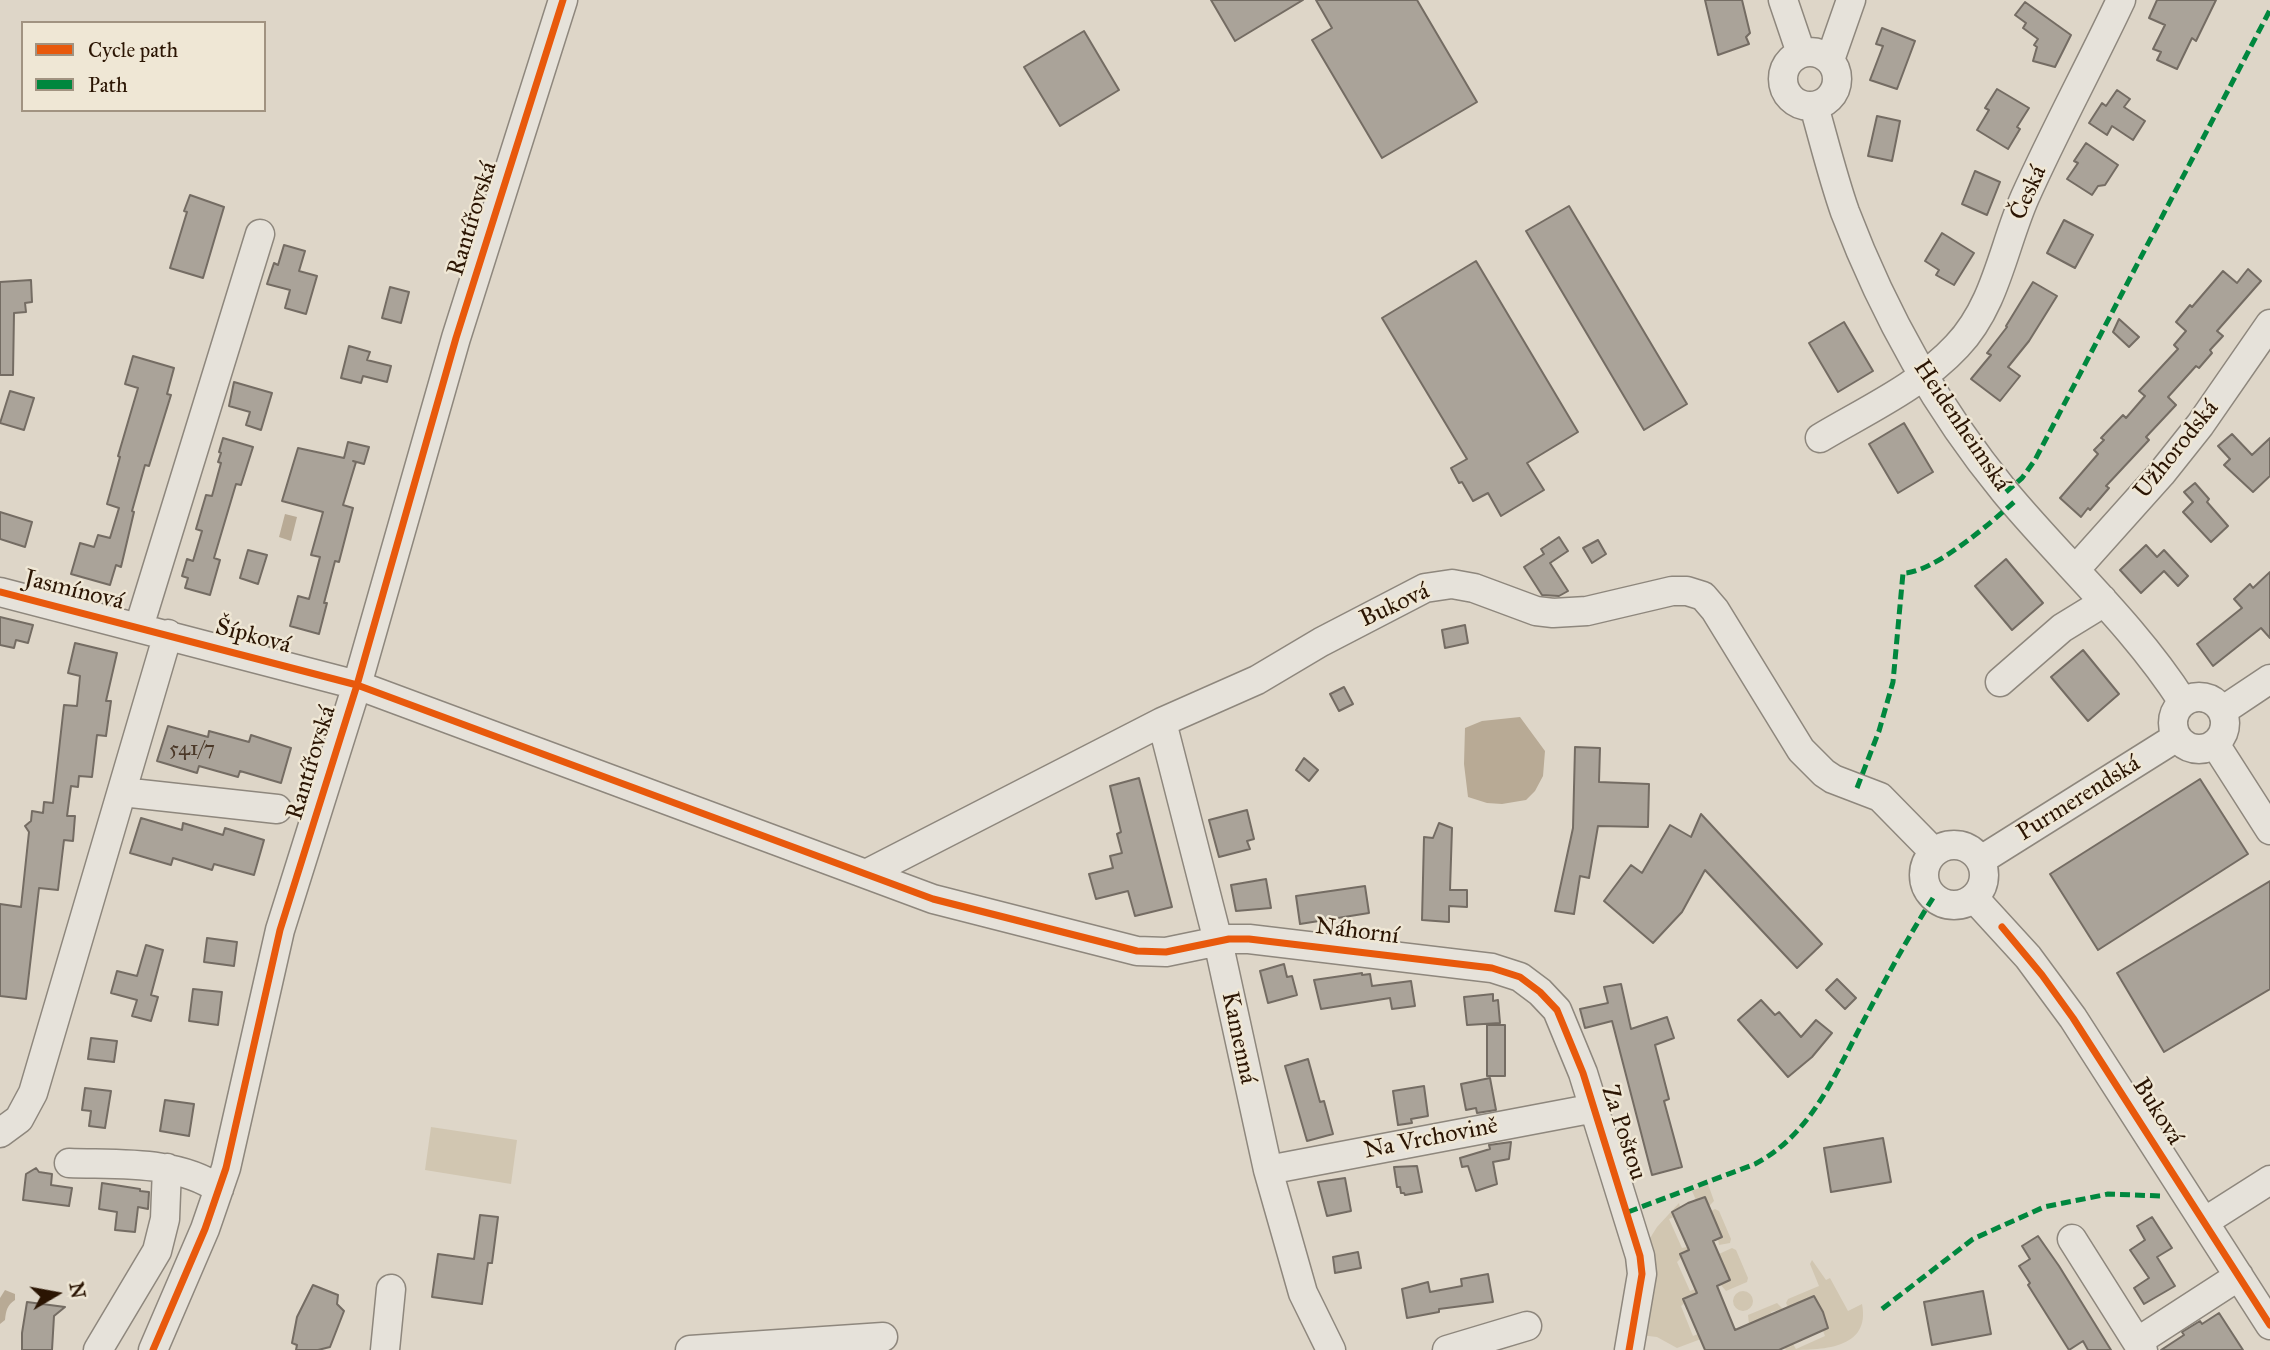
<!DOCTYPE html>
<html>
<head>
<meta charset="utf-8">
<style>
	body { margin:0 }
	#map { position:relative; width:2270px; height:1350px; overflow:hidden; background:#ded6c8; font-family:"IM FELL Great Primer",serif }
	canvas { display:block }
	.legend { position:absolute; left:21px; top:21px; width:245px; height:91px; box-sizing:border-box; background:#efe7d5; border:2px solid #a19381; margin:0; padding:9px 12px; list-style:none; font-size:21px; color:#2b1503 }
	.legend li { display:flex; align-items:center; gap:14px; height:35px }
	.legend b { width:35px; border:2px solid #a19381 }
	.north { position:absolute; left:21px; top:1259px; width:70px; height:70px; -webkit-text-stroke:5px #efe7d5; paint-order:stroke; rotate:80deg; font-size:19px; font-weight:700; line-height:28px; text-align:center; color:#2b1503 }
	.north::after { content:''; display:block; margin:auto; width:24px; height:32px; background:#2b1503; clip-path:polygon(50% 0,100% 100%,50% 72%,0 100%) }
</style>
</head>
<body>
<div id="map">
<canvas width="2270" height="1350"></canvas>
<ul class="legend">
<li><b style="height:9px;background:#e8590c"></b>Cycle path</li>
<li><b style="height:9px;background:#00873e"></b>Path</li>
</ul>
<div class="north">N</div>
</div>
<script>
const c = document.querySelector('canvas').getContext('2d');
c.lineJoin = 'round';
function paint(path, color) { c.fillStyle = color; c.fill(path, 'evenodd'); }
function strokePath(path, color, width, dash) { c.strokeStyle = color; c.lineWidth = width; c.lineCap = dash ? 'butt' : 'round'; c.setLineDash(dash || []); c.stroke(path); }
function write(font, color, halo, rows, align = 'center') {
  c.font = font + ' "IM FELL Great Primer",serif'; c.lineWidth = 5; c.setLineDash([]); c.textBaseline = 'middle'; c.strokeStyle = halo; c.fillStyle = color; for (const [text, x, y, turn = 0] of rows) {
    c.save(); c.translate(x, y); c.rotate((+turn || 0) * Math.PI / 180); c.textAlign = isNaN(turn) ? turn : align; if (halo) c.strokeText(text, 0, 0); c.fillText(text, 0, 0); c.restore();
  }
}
paint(new Path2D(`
	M431,1127l86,13 -6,44 -86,-14z
	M1708,1184l6,17 -5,5 -4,-8 -9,2 -4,-9z
	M1679,1203l1,4 -8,5 2,5 -5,2 13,29 5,-1 2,3 -12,12 13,29 5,-2 2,4 -16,13 12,30 5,-2 3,5 -24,9 -20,-11 -17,-2 7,-92 10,-16z
	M1715,1209l4,2 12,28 -1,4 -11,2 -1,-6 4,-2 -11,-26z
	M1732,1248l4,2 12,28 -1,4 -21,9 -6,-7 10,-4 -11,-26z
	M1812,1260l14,20 4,-2 18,33 14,-7c9,46 -41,46 -76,46l-2,-2 9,-4 3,5 29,-13 -2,-5 5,-3 -14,-32 -26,11 -2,-4 2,-4 31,-13 -9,-22z
	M1733 1301a10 10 0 1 1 20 0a10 10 0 1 1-20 0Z
	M1777,1303l6,6 -12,3 1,2 -23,10 -1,-9z`), '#d1c6b1');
paint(new Path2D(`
	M285,514l12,3 -6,24 -12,-4z
	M1520,717l25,34 -2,25 -8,15 -9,9 -24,4 -15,-1 -19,-6 -4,-33 1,-36 17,-7z
	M5,1290l10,4v6c-8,5 -9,11 -10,20l-5,4v-26z`), '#b8aa95');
const building = new Path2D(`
	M1211,0h92l-68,41z
	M1316,0h101l60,102 -95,56 -70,-118 20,-12z
	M1705,0h37l8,33 -4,4 3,7 -31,11z
	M2157,0h59l-20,41 -4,-3 -15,31 -20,-9 4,-8 -8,-3 12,-24 -16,-7z
	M2025,2l46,33 -16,32 -22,-6 4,-14 -3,-2 4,-6 -15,-11 3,-5 -11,-8z
	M1882,28l33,13 -18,48 -27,-9 13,-34 -7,-2z
	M1084,31l35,59 -59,36 -36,-59z
	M1997,89l32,19 -12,19 3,2 -12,20 -31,-19 12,-20 -4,-2z
	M2117,90l13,9 -6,8 21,14 -12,19 -21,-14 -5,9 -18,-12 13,-20 4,3z
	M1877,116l23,5 -8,40 -24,-5z
	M2086,143l32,22 -13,20 -7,1 -6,9 -25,-16 11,-16 -4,-2z
	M1975,171l25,11 -13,33 -25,-11z
	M190,195l34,12 -21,71 -33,-10 17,-56 -3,-1z
	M1569,206l118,198 -43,26 -118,-199z
	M2064,220l29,15 -18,33 -28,-15z
	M1942,233l32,20 -20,32 -18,-10 3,-5 -14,-9z
	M284,245l21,6 -6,20 18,5 -11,38 -21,-6 5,-18 -23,-6 7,-21 4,2z
	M1476,261l102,171 -51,31 17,27 -43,26 -13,-23 -15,8 -11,-19 -3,1 -8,-15 16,-9 -85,-141z
	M2248,269l13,12 -44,50 6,5 -13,14 2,3 -13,15 -3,-2 -28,31 8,8 -30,32 3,3 -43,46 3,2 -19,22 -2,-2 -7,9 -21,-19 38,-44 -4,-4 10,-10 -3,-2 22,-23 3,3 19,-22 -6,-5 39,-42 -4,-4 12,-14 -10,-9 14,-17 2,2 31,-36 14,12z
	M31,280l1,22 -7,1 1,9 -12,1 -1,62h-13v-93z
	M2033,282l24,14 -28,45 -21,26 12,9 -20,25 -29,-22 20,-24 -4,-2 20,-26 -1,-1z
	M390,287l19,5 -8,31 -19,-5z
	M2119,319l20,18 -10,10 -16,-15z
	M1844,322l29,49 -35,21 -29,-49z
	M349,346l21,6 -3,8 24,6 -4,16 -24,-6 -2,7 -20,-5z
	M133,356l41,12 -7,26 4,1 -22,71 -4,-1 -13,46 2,1 -13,55 -5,-2 -6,20 -39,-11 9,-31 14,4 4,-12 12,3 9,-30 -12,-4 13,-47 -2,-1 20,-68 -13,-4z
	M234,382l38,11 -11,37 -15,-5 4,-13 -21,-6z
	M10,391l24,7 -10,32 -24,-7z
	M1904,423l29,49 -35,21 -29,-49z
	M2232,434l20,21 18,-17v38l-17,16 -29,-27 6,-6 -12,-13z
	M223,438l30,9 -12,38 -5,-1 -22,74 6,2 -10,35 -25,-7 3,-10 -6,-2 5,-17 6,2 9,-30 -6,-2 10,-34 6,1 9,-33 -3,-1 3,-9 -2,-1z
	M348,442l21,5 -5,17 -11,-3 3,1 -13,43 10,3 -14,54 -4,-1 -11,42h3l-8,31 -29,-8 8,-30 11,3 11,-42 -9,-2 12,-43 -41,-11 16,-53 46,10z
	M2195,483l14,16 -2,3 21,24 -17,16 -28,-30 10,-10 -9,-10z
	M0,512l32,10 -7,25 -25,-8z
	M1559,537l9,14 -18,12 18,28 -9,5 -17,-1 -18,-28 20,-13 -3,-5z
	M1598,540l8,14 -14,9 -9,-15z
	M2146,545l11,12 7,-7 24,26 -10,10 -14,-15 -23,22 -21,-23z
	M248,550l19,5 -9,29 -18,-6z
	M2006,559l37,44 -31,27 -37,-44z
	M2270,572v66l-9,-10 -48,38 -16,-22 45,-36 -8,-9 16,-15 3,4z
	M0,617l33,8 -5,18 -12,-3 -2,8 -14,-3z
	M1465,625l3,18 -23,5 -3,-18z
	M75,643l42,10 -11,48h5l-5,35 -9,-1 -5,42 -13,-1 -1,11 -7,-1 -4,30h8l-2,25 -9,-1 -6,50 -19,-2 -13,111 -26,-3v-92l21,3 8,-75 -4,-6 6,-5 1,-10 11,2 1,-11 9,1 11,-98 13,1 3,-30 -12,-3z
	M2083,650l36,44 -31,27 -37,-44z
	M1344,687l9,17 -14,7 -9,-17z
	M168,726l40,11 1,-6 40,11 2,-7 40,13 -10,35 -41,-12 -2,6 -39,-11 -2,7 -40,-12z
	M1575,747l25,1 -1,34 50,2 -1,43 -50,-1 -9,52 -9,-2 -6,38 -19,-3 18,-83z
	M1304,758l14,12 -9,11 -13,-11z
	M1139,778l33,129 -37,9 -7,-25 -32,8 -7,-25 24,-6 -3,-12 12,-3 -5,-19 4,-2 -11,-46z
	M2200,779l48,75 -150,96 -48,-76z
	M1247,810l7,29 -7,2 3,8 -31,8 -10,-37z
	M1701,814l121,130 -25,24 -92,-98 -23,42 -29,31 -49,-42 27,-36 11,8 28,-48 21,12z
	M141,818l41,12 1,-7 40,12 2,-7 39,12 -10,35 -40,-11 -2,6 -39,-12 -2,7 -41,-12z
	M1439,823l13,5 -2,62h17v17l-18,-1v16l-27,-2 2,-83 9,1z
	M1266,879l5,29 -35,3 -5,-26z
	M2270,881v108l-106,63 -47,-79z
	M1365,886l4,27 -69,11 -4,-28z
	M207,938l30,4 -3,24 -30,-4z
	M146,945l17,5 -12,45 7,2 -7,24 -19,-5 5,-16 -26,-7 6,-22 20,5z
	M1284,964l3,13 5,-1 5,19 -29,8 -8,-32z
	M1362,973v2l8,-1 2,12 39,-5 4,25 -23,3 -2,-11 -69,11 -7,-29z
	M1837,979l19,19 -11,11 -19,-19z
	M1621,984l10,45 36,-12 7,21 -19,7 14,54 -5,2 18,66 -30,8 -40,-154 -27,7 -5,-19 28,-6 -4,-16z
	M193,989l29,3 -4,33 -29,-4z
	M1493,994v7l5,-1 2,23 -33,2 -3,-28z
	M1761,1000l14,15 4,-3 22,25 15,-17 16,13 -20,24 -24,20 -50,-57z
	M1487,1025h18v51h-18z
	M91,1038l26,3 -3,21 -26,-3z
	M1308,1059l12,43 4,-1 9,33 -26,7 -22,-75z
	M1490,1078l6,32 -19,3 -1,-5 -10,2 -5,-26z
	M1424,1086l4,30 -17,3 1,4 -14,2 -5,-34z
	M85,1088l26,3 -6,37 -16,-2 2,-15 -9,-1z
	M165,1100l29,4 -5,32 -29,-5z
	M1883,1138l8,44 -60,10 -7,-44z
	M1511,1142l-2,17 -16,3 4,22 -21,7 -8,-25 -6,1 -2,-9 30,-9 -1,-4z
	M1417,1166l5,26 -17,3 -1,-2h-3l-1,-6h-3l-3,-20z
	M36,1168l3,4 13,2 -1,11 21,3 -3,18 -46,-6 3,-26z
	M1345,1178l6,33 -24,5 -9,-34z
	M102,1183l38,6v2l9,1 -1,17 -10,-2 -3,25 -20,-2 2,-18 -18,-3z
	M1705,1197l17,40 -9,4 17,39 -13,6 18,44 79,-34 9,16 5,16 -49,22h-74l-22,-51 14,-6 -17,-39 9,-4 -17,-38 16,-9z
	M480,1215l18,2 -6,46h-4l-6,41 -50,-7 6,-43 36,5z
	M2152,1217l20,31 -15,9 18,29 -31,18 -10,-16 15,-10 -19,-28 15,-10 -8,-14z
	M2038,1236l21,30 52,84h-23l-5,-9 -14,9 -41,-65 2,-2 -11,-17 11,-7 -8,-13z
	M1358,1252l3,16 -26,5 -2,-16z
	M1488,1274l5,28 -54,7v3l-32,6 -5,-29 26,-7 2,10 32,-6 -1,-7z
	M313,1285l25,10 -1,9 7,7 -14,36 -12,3h-22l1,-5 -5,-2 5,-26z
	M1983,1291l8,43 -59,11 -8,-43z
	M27,1302l38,5 -11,9 -2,34h-30v-17z
	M2219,1313l24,37h-82l23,-15 -2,-3 18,-11 2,3z`);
paint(building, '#aaa399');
strokePath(building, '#746c63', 2);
const minor = new Path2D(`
	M1783,0l18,53
	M1783 79a27 27 0 1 1 54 0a27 27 0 1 1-54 0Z
	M1830,60l21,-60
	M1814,106c10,35 19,72 31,106 38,100 92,197 160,280 59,71 128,132 178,210
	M1820,438c45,-27 100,-52 137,-92 39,-41 46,-99 68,-149 30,-67 65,-131 96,-197
	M2075,570l86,-96 39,-49 70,-101
	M0,592l357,93 576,214 204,52 29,1 63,-13h20l243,29 28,9 20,15 17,18 26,63 57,183 2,18 -13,76
	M139,627l121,-393
	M2000,682l62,-54 31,-19 9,-10
	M2173 723a26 26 0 1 1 52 0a26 26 0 1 1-52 0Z
	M2222,711l48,-32
	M1162,722l56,219 50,229 35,123 28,57
	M2215,744l55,86
	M122,792l155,17
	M1924 875a30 30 0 1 1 60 0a30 30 0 1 1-60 0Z
	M1981,860l196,-123
	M868,873l294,-151 95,-42 64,-38 104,-54 27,-4 22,4 62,23 17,2 34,-2 85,-20h15l16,5 12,14 86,140 23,23 9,6 47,18 54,55
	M1974,898l54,59 45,61 197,307
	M0,1133l19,-14 14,-26 135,-459
	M69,1163c49,2 108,-3 150,26
	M1268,1170l327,-62
	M2204,1222l66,-42
	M2072,1239l65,103
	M98,1350l59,-99 8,-32 2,-51
	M153,1350l52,-121 21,-61 54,-238 77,-245 99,-347 107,-338
	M385,1350l6,-61
	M690,1350l193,-13
	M1447,1350l80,-24
	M2143,1350l-6,-8 102,-66`);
strokePath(minor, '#8e877d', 31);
strokePath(minor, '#e6e2da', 28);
strokePath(new Path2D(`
	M2006,492l16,-14 13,-18 235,-450
	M1857,788l22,-57 14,-49 10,-109c29,1 89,-51 111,-71
	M1628,1212l127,-48c57,-30 80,-90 109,-144 22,-42 44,-83 69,-122
	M1882,1309l91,-70 71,-32 64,-13 53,2`), '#00873e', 5, [10, 5]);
strokePath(new Path2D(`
	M0,592l357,93 576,214 204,52 29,1 63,-13h20l243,29 28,9 20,15 17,18 26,63 57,183 2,18 -13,76
	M2002,927l40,48 31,43 197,307
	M153,1350l52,-121 21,-61 54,-238 77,-245 99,-347 107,-338`), '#e8590c', 7);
write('21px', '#4b3828', null, [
	["541/7",192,750]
]);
write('24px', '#2b1503', '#efe7d5', [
	["Česká",2029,193,-66],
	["Rantířovská",473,219,-73],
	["Heidenheimská",1961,426,56],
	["Užhorodská",2177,450,-51],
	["Jasmínová",74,591,14],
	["Buková",1395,606,-25],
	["Šípková",253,637,15],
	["Rantířovská",312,763,-73],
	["Purmerendská",2079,799,-32],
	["Náhorní",1357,932,7],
	["Kamenná",1238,1038,78],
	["Buková",2157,1112,58],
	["Za Poštou",1623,1133,72],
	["Na Vrchovině",1431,1139,-11]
]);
</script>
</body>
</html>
